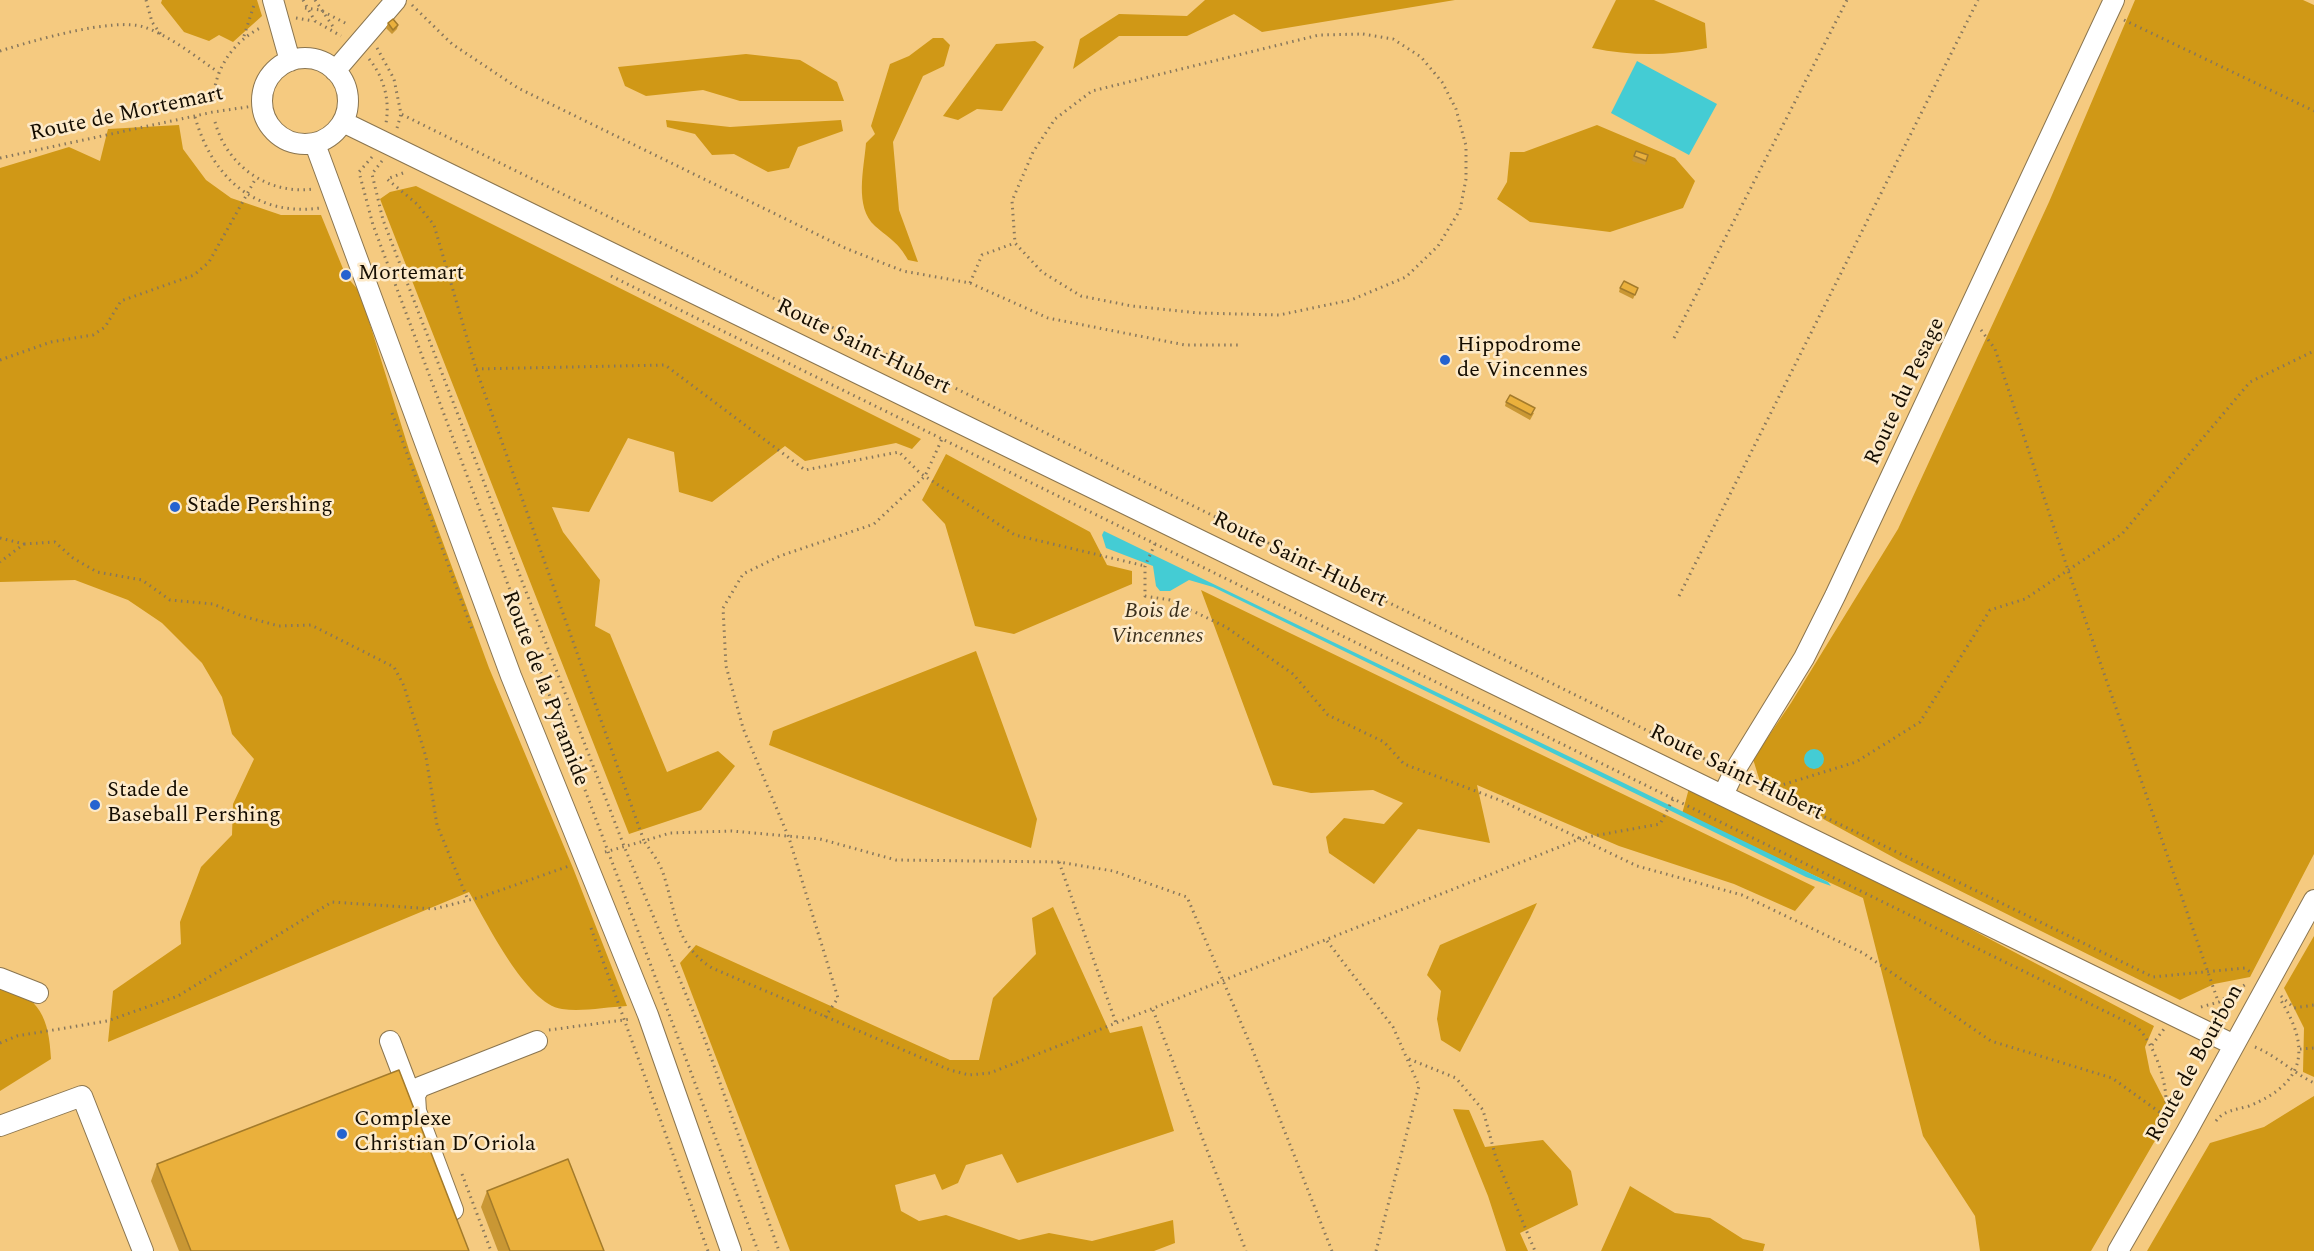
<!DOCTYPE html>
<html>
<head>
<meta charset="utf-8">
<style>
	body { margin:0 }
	canvas { display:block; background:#f4dcb3 }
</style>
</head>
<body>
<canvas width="2314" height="1251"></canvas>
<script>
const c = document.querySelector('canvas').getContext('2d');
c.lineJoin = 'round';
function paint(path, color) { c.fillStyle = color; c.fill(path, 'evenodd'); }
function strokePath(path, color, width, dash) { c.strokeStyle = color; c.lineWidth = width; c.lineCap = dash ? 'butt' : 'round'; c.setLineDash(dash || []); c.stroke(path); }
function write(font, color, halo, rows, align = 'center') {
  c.font = font + ' Spectral,serif'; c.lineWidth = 5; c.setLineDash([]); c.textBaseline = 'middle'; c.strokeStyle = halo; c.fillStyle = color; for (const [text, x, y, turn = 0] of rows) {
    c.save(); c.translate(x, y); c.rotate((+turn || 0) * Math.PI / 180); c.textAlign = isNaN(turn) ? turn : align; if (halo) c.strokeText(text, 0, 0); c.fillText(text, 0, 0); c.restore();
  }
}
paint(new Path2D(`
	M0,0h2314v1251h-2314z`), '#f5ca80');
paint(new Path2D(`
	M162,0h95l5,16 -29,26 -14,-7 -10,6 -25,-9 -23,-29z
	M1205,0h250l-193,32 -28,-18 -47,22h-68l-46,33 7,-30 39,-25 68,2z
	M1616,0h38l51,23 2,25c-40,8 -75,8 -115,0z
	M2135,0h168l11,5v849l-64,123 -36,7 -34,16 -278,-138 -141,-77 -8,-26 38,-56 107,-174 151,-327z
	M933,38h10l7,7 -6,21 -21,10 -30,66 6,68 19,52 -10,-2c-10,-18 -18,-21 -33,-34 -21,-19 -11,-57 -9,-83l9,-9 -4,-8 19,-62 19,-8z
	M1035,41l9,6 -42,64 -25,-2 -19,11 -15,-4 53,-72z
	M746,54l54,6 37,22 7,19h-104l-37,-11 -57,6 -21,-10 -7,-19z
	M666,120l64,7 111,-7 2,11 -45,16 -9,21 -21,4 -34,-18 -22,1 -17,-21 -28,-7z
	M179,125l4,24 23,31 25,18 50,17h40l25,61 14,16 49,158 80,218 84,200 54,138c-21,1 -45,6 -65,3 -36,-5 -76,-88 -93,-117l-361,150 5,-51 68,-47 -1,-22 21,-55 31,-32 1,-31 21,-45 -22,-25 -10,-37 -20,-34 -40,-40 -34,-23 -53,-20 -75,2v-414l69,-21 31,14 8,-32z
	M1597,125l78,33 20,23 -12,27 -73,24 -80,-10 -33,-23 10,-17 3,-30h14z
	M416,186l505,253 -9,10 -16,-6 -91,18 -20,-15 -73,56 -33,-10 -5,-40 -46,-14 -39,74 -37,-5 11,25 37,48 -5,46 15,8 57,138 51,-21 17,15 -34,44 -72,24 -249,-635 10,-7z
	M946,454l144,78 17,33 25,6v13l-118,50 -39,-8 -30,-102 -23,-24z
	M1201,590l614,297 -20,24 -61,-27 -115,-38 -142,-61 13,58 -72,-14 -44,55 -45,-31 -3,-16 18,-19 40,6 19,-21 -30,-13 -62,3 -38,-8z
	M976,651l61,168 -6,29 -262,-103 4,-14z
	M1691,781l463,245 -9,21 5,25 21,41 -80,138h-111l-5,-35 -52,-80 -60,-238 -181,-84z
	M1537,903l-7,15 -70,134 -19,-12 -4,-21 4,-28 -14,-16 13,-30z
	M1053,907l57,126 32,-7 32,105 -157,52 -15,-29 -36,11 -8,18 -16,7 -7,-16 -40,11 6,26 18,10 27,-6 73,25 30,-7 43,8 81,-21 2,23 -21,8h-364l-110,-288 16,-18 254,115h29l14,-62 43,-44 -4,-36z
	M2314,936v141l-11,-5 1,-44 -20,-40z
	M0,984c40,13 49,34 51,75l-51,32z
	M2314,1096v155h-167l63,-108 54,-16z
	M1453,1109l16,1 16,37 58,-7 28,31 7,34 -58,28 8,18h-22l-18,-55z
	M1630,1186l45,27 35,5 33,21 22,5 -2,7h-162z`), '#d09816');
paint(new Path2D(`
	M1637,61l80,43 -28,51 -78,-42z
	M1104,531l724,351 3,4 -25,-9 -593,-290 -24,-7 -19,11h-10l-4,-5 -3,-20 -47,-18 -4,-13z
	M1804 759a10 10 0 1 1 20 0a10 10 0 1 1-20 0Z`), '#44ccd4');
const minor = new Path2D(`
	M273,0l17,61
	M262 101a43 43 0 1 1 86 0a43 43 0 1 1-86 0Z
	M335,71l61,-71
	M343,122l1891,923
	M315,144l196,532 137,339 83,236
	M1723,795l11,-23 70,-114 31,-62 279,-596
	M0,978l38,15
	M390,1041l24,63
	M0,1126l82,-30 61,155
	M453,1210l-37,-99 -1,-16 5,-8 117,-46
	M2118,1251l69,-120 127,-231`);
strokePath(minor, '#8a754f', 22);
strokePath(new Path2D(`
	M146,0l6,22 10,14
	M303,0l12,21 26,15
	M315,0l19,28
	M412,5l40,39 66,44 327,160 58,23 67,12 78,35 137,27h53
	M305,8l15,2 29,15
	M296,18l17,3
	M2124,20l190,91
	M1363,34l30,5 28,18 21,25 14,27 10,37v33l-6,31 -22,36 -32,31 -55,23 -72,15 -80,-2 -67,-7 -51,-10 -39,-24 -27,-29 -3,-42 21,-49 22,-33 37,-28 227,-56z
	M244,36l10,-31
	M377,48l17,31 7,35 1318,652
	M0,51c32,-10 113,-34 144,-24 26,9 51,29 74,45
	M369,59c15,18 21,41 17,64
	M213,103c1,-33 19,-61 49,-76
	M195,117c17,60 60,100 125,91
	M215,122c12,44 53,73 98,67
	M397,128l4,-14
	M372,157l-13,15 14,53 385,1026
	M0,158l213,-46 48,-7
	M382,161l-10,13 11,46 241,626 81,194 74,211
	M403,173l-16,6 30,25 17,21 42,144 168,472 26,-8 62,-2 88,8 76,21 163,2 54,9 74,26 64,149 81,205
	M611,276l1526,751c18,17 35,65 27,89
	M970,283l12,-28 33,-12
	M1981,330l14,19 73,221 150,431
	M1674,338l173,-338
	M0,360l51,-18 42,-7 12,-8 16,-26 73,-26 15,-13 47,-84
	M476,369l189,-4 140,105 94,-18 21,21 95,62 130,31
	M392,413l81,219
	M0,538l24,6 -24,18
	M24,544l31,-2 18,16 24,14 45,8 28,20 43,4 29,12 37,10 32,-1 83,42 10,19 22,71 11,68 31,75
	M1155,544l-10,22v30l25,4 56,27 67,47 35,41 56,27 20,22 98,37 135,65 105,29 121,58 128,88 121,37 60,43
	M1679,596l299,-596
	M1749,780l404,197 92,-9 8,6
	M1762,794l7,-5 87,-27 64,-40 70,-112 35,-11 97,-65 128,-152 64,-31
	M605,852l39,-11c6,9 14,19 18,29 14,39 11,73 50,98l238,102 19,5 21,-2 592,-235 78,-14 13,-25
	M1059,862l57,161
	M591,928l117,323
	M1327,941l66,86 26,59 -43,165
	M2281,996l13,12 20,-3
	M2201,1007l18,-5 27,-18
	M1153,1010l93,241
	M825,1017l13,-19 -49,-160 -46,-110 -17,-62 -3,-58 20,-34 37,-18 94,-32 51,-48 17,-37
	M549,1030l82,-11
	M0,1043l17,-7 90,-15 71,-25 154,-94 102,7 47,-12 88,-31
	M2152,1045l12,-16
	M2255,1047c22,9 37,25 59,36
	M2300,1049l14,-1
	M1409,1059l47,19 27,32 13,48 39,93
	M2216,1121c8,-11 20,-11 33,-15 57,-23 62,-58 31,-107
	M462,1174l29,77`), '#87775c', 3, [1.5, 4.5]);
strokePath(minor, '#fff', 20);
paint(new Path2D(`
	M388,23l10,2 -1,4 -5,5 -6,-6z
	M1636,151l12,4 -3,10 -13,-4z
	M1620,288h18l-5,11 -14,-7z
	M1506,402l28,11 -4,7 -25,-14z
	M157,1164l312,87h-290l-28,-70z
	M487,1191l117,60h-106l-17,-44z`), '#c99734');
const building = new Path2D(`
	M393,19l5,6 -5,5 -5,-7z
	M1636,151l12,4 -2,6 -12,-5z
	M1624,281l14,7 -3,7 -15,-7z
	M1510,395l25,13 -4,7 -25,-13z
	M399,1070l70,181h-278l-34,-87z
	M568,1159l36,92h-94l-23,-60z`);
paint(building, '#eab03c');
strokePath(building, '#a47b2a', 1.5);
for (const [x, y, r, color] of [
	[346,275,6,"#2563d0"],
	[1445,360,6,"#2563d0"],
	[175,507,6,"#2563d0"],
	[95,805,6,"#2563d0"],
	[342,1134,6,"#2563d0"]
]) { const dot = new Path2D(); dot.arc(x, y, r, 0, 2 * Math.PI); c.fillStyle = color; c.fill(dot); strokePath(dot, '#fdeac9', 2); }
write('22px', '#150d01', '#fdeac9', [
	["Route de Mortemart",127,115,-12],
	["Route Saint-Hubert",863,348,26],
	["Route du Pesage",1906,392,-65],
	["Route Saint-Hubert",1299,561,26],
	["Route de la Pyramide",544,689,69],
	["Route Saint-Hubert",1736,774,26],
	["Route de Bourbon",2196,1064,-61]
]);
write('22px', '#150d01', '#fdeac9', [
	["Mortemart",358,275],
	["Hippodrome",1457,347],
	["de Vincennes",1457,372],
	["Stade Pershing",187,507],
	["Stade de",107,792],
	["Baseball Pershing",107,817],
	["Complexe",354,1121],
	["Christian D’Oriola",354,1146]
], 'left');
write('italic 22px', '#392e1b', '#fdeac9', [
	["Bois de",1157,613],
	["Vincennes",1157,638]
]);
</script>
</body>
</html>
